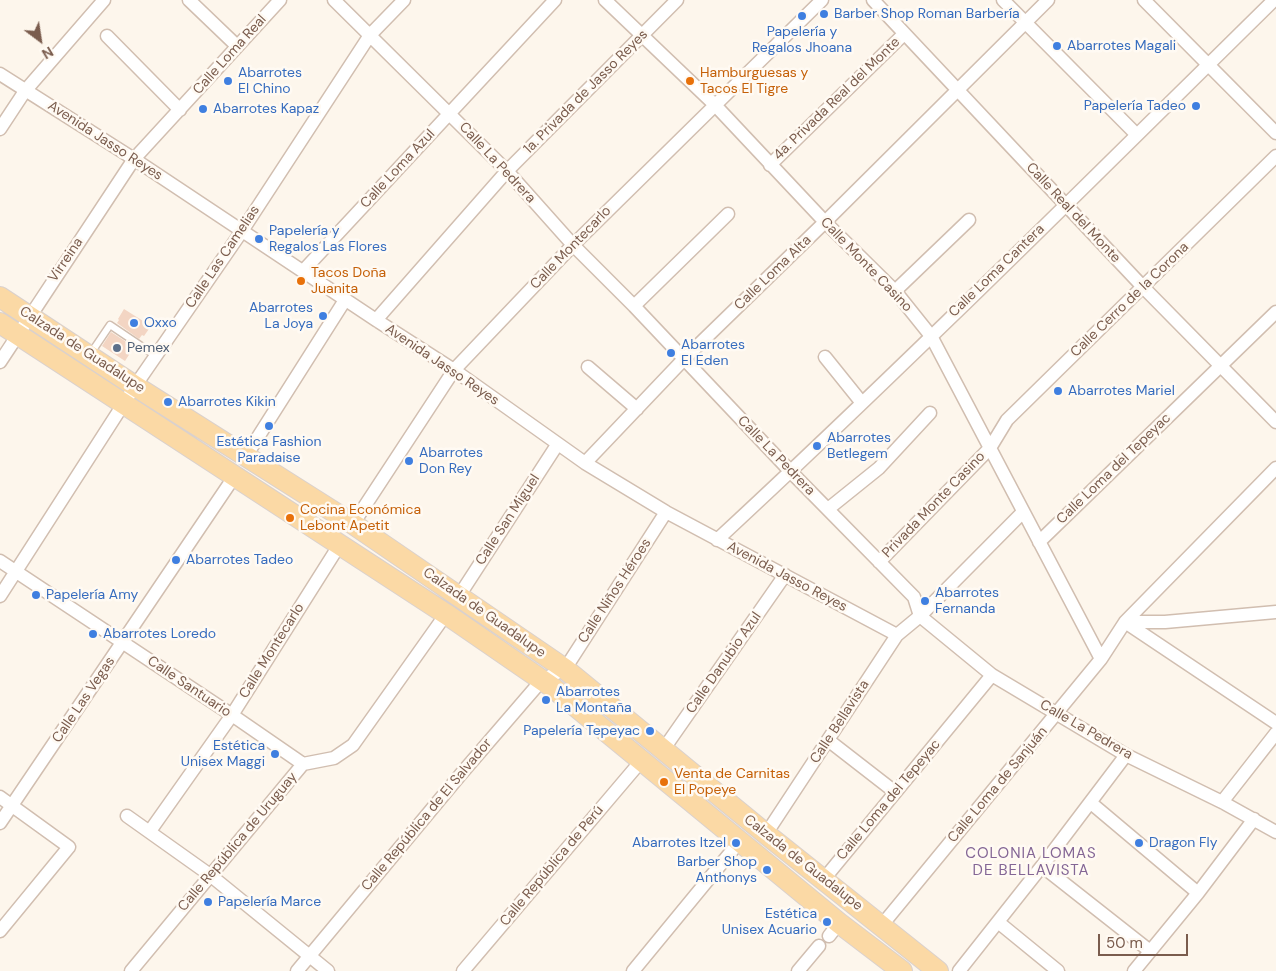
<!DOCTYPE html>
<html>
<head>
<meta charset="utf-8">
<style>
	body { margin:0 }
	#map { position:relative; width:1276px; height:971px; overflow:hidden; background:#fdf6ec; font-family:"DM Sans",sans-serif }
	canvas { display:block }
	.north { position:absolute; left:15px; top:15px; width:50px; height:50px; -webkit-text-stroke:4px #fffaf3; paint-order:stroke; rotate:149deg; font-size:14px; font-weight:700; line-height:20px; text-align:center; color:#7a5c4d }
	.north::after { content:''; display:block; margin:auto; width:18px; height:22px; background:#7a5c4d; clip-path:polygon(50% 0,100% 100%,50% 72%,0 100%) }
	.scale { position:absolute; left:1098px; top:934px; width:90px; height:22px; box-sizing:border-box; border:2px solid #7a5c4d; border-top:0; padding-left:6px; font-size:15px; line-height:18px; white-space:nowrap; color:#7a5c4d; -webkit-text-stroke:4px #fffaf3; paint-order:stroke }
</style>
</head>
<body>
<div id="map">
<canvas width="1276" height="971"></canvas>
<div class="north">N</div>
<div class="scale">50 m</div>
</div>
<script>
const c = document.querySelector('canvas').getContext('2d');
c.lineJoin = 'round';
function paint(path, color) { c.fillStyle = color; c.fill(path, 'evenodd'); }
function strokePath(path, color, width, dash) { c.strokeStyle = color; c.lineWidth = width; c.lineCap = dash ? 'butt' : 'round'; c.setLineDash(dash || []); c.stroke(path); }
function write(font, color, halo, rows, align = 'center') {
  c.font = font + ' "DM Sans",sans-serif'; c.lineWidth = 5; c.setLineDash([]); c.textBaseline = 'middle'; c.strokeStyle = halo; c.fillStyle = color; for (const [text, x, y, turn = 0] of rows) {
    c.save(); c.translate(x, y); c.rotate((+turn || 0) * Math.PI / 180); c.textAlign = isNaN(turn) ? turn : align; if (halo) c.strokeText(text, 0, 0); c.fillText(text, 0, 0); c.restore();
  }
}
paint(new Path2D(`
	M124,309l27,17 -7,10 -2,-1 -3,4 -22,-16 2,-3 -1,-1z
	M111,332l23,15 -9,14 -23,-15z`), '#f3d5c3');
const lane = new Path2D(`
	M91,353l19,-28 46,31`);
const street = new Path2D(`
	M189,0l48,46
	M334,0l173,171 66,74 61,61 157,166 123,125 6,19 72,59 134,80 96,47 54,30
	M605,0l110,105 110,117 70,69 36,45 170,323
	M873,0l270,287 133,135
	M1003,0l133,134
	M1144,0l132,133
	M107,36l73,74
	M0,74l134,85 242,161 78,50 131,93 81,49 231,123
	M0,129l25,-38 79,-91
	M770,165l134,-131
	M303,271l252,-271
	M895,291l74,-71
	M634,306l94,-92
	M376,320l131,-149 170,-171
	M825,357l37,46
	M0,362l134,-203 146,-159
	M588,367l49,42
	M246,456l99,-156
	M585,463l99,-104 141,-137 223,-222
	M828,509l51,-41 51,-55
	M353,524l101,-154 119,-125 249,-245
	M717,540c190,-176 373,-359 557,-540
	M1039,542l237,-230
	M0,561l232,154 71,49
	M879,562l111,-114 17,-28 269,-264
	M0,596l135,-210 107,-155 128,-196 34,-35
	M459,596l98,-151
	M1125,622l151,101
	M1125,622h40l111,-10
	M828,740l67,52
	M663,750l122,-175
	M0,797l69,50 -69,84
	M1222,802l54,-69
	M1091,803l107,90
	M127,816l83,59 118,96
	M0,823l234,-346
	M150,831l82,-116 108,-171
	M766,834l131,-199 23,-19 103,-104
	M1042,866l108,85
	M824,879l168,-204
	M998,922l60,49
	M882,925l219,-266 24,-37 151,-154
	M829,936l10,-13
	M131,971l172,-207 31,-6 19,-13 93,-131
	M297,971l164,-197 81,-94 23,-11 101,-157
	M463,971l179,-211
	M633,971l107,-130
	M798,971l21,-25
	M959,971l83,-105 84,-111
	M1134,971l64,-78 56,-74`);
const primary = new Path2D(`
	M0,297l135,89 218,138 212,145 201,165 172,137
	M0,323l446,291 106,73 287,236 63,48`);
strokePath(lane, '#d1beb0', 9);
strokePath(street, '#d1beb0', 15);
strokePath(primary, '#dad1cd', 22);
strokePath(lane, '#fff', 6);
strokePath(street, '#fff', 12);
strokePath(primary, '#fbd9a5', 20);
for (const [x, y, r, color] of [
	[824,14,5,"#3f7fe0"],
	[802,16,5,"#3f7fe0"],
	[1057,46,5,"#3f7fe0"],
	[228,81,5,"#3f7fe0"],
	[690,81,5,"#e8710a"],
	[1196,106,5,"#3f7fe0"],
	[203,109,5,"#3f7fe0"],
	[259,239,5,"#3f7fe0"],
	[301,281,5,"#e8710a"],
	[323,316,5,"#3f7fe0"],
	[134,323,5,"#3f7fe0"],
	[117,348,5,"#5c6f8a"],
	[671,353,5,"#3f7fe0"],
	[1058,391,5,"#3f7fe0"],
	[168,402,5,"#3f7fe0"],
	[269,426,5,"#3f7fe0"],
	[817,446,5,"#3f7fe0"],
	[409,461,5,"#3f7fe0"],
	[290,518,5,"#e8710a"],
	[176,560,5,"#3f7fe0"],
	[36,595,5,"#3f7fe0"],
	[925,601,5,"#3f7fe0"],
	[93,634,5,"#3f7fe0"],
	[546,700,5,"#3f7fe0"],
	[650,731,5,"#3f7fe0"],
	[275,754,5,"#3f7fe0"],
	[664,782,5,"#e8710a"],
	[736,843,5,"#3f7fe0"],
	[1139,843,5,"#3f7fe0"],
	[767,870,5,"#3f7fe0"],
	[208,902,5,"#3f7fe0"],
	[827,922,5,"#3f7fe0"]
]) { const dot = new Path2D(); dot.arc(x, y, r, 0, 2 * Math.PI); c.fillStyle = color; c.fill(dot); strokePath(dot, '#fffaf3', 2); }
write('14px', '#366cbe', '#fffaf3', [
	["Barber Shop Roman Barbería",834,14],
	["Papelería y",802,32,"center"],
	["Regalos Jhoana",802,48,"center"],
	["Abarrotes Magali",1067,46],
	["Abarrotes",238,73],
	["El Chino",238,89],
	["Papelería Tadeo",1186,106,"right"],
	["Abarrotes Kapaz",213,109],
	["Papelería y",269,231],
	["Regalos Las Flores",269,247],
	["Abarrotes",313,308,"right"],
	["La Joya",313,324,"right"],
	["Oxxo",144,323],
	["Abarrotes",681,345],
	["El Eden",681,361],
	["Abarrotes Mariel",1068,391],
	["Abarrotes Kikin",178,402],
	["Abarrotes",827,438],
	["Betlegem",827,454],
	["Estética Fashion",269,442,"center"],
	["Paradaise",269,458,"center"],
	["Abarrotes",419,453],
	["Don Rey",419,469],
	["Abarrotes Tadeo",186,560],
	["Abarrotes",935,593],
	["Fernanda",935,609],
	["Papelería Amy",46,595],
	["Abarrotes Loredo",103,634],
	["Abarrotes",556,692],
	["La Montaña",556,708],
	["Papelería Tepeyac",640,731,"right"],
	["Estética",265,746,"right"],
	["Unisex Maggi",265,762,"right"],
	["Abarrotes Itzel",726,843,"right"],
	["Dragon Fly",1149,843],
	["Barber Shop",757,862,"right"],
	["Anthonys",757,878,"right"],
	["Papelería Marce",218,902],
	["Estética",817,914,"right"],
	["Unisex Acuario",817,930,"right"]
], 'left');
write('14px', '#7a5c4d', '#fffaf3', [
	["Calle Loma Real",230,55,-48],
	["1a. Privada de Jasso Reyes",586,92,-45],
	["4a. Privada Real del Monte",837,99,-44],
	["Avenida Jasso Reyes",105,141,33],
	["Calle La Pedrera",497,163,47],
	["Calle Loma Azul",398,169,-47],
	["Calle Real del Monte",1073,213,47],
	["Calle Montecarlo",571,248,-46],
	["Calle Las Camelias",223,257,-56],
	["Virreina",66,260,-56],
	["Calle Monte Casino",866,265,46],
	["Calle Loma Cantera",997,271,-44],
	["Calle Loma Alta",773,273,-44],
	["Calle Cerro de la Corona",1130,300,-44],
	["Calzada de Guadalupe",82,350,33],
	["Avenida Jasso Reyes",442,365,34],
	["Calle La Pedrera",776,456,46],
	["Calle Loma del Tepeyac",1114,469,-44],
	["Privada Monte Casino",934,505,-46],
	["Calle San Miguel",508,520,-57],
	["Avenida Jasso Reyes",787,577,28],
	["Calle Niños Héroes",615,591,-57],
	["Calzada de Guadalupe",484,613,35],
	["Calle Montecarlo",272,651,-58],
	["Calle Danubio Azul",724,663,-55],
	["Calle Santuario",189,687,34],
	["Calle Las Vegas",84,700,-56],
	["Calle Bellavista",840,722,-57],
	["Calle La Pedrera",1086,730,30],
	["Calle Loma de Sanjuán",998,785,-50],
	["Calle Loma del Tepeyac",889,800,-50],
	["Calle República de El Salvador",427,815,-50],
	["Calle República de Uruguay",238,842,-50],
	["Calzada de Guadalupe",803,863,38],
	["Calle República de Perú",552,866,-50]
]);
write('14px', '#c56008', '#fffaf3', [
	["Hamburguesas y",700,73],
	["Tacos El Tigre",700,89],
	["Tacos Doña",311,273],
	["Juanita",311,289],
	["Cocina Económica",300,510],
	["Lebont Apetit",300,526],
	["Venta de Carnitas",674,774],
	["El Popeye",674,790]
], 'left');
write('14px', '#4e5e75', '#fffaf3', [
	["Pemex",127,348]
], 'left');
c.letterSpacing = '1px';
write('15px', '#846695', '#fffaf3', [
	["COLONIA LOMAS",1031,854],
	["DE BELLAVISTA",1031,871]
]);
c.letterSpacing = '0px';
</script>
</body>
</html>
